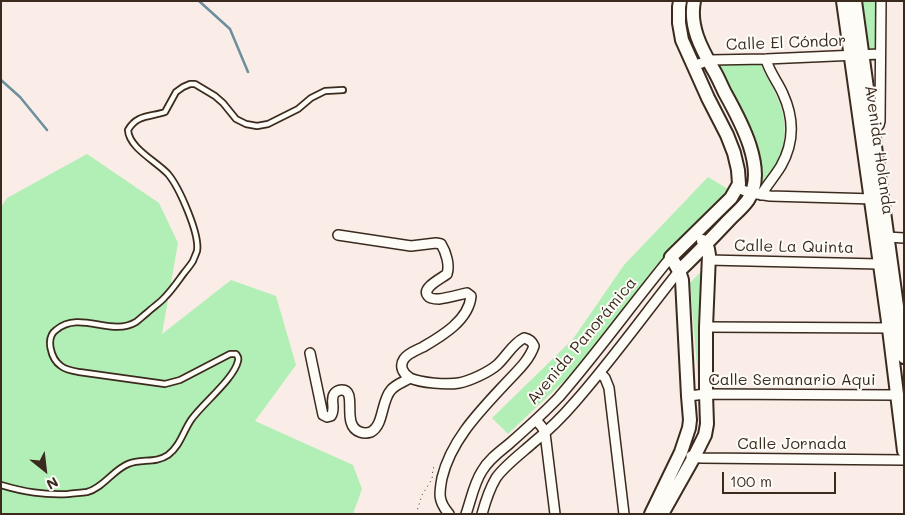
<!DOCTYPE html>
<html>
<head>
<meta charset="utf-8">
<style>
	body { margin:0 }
	#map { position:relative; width:905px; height:515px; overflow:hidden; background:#faede7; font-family:Mali,sans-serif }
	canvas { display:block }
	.frame { position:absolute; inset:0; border:2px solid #3b2a1e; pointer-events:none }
	.north { position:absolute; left:20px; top:445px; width:50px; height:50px; -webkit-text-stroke:4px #fdfcf7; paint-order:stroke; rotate:151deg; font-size:14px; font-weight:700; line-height:20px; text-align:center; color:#3b2a1e }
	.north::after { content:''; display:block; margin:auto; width:18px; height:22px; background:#3b2a1e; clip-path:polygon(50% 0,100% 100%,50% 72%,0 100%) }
	.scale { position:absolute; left:722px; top:472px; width:114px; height:22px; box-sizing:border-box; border:2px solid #3b2a1e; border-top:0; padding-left:6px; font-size:15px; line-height:18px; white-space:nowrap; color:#3b2a1e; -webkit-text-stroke:4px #fdfcf7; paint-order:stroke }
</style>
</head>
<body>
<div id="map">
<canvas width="905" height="515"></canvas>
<div class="frame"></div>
<div class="north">N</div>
<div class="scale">100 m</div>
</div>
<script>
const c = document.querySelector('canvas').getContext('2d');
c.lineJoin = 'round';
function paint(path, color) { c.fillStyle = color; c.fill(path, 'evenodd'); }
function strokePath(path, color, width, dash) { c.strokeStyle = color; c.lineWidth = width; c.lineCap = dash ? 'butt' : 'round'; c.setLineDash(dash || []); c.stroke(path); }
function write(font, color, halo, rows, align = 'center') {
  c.font = font + ' Mali,sans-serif'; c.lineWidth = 4; c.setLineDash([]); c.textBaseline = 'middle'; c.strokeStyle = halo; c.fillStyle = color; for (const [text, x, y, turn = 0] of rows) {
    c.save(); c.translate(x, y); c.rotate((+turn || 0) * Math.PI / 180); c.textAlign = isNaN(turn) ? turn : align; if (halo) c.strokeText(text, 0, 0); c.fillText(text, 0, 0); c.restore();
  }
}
paint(new Path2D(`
	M857,1h20v49l-9,3z
	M759,61c7,15 17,31 22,46 9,28 1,56 -19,76l-5,-34 -12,-33 -26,-51z
	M87,154l72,49 19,40 -16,91 69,-54 45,16 20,69 -41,56 98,44 9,24 -9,25h-352v-307l6,-9z
	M708,177l20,12 -74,79 -72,96 -74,70 -16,-16 81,-79 51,-74z
	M707,265l-2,125 -6,1 -9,-108z`), '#b2efb6');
strokePath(new Path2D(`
	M199,1l31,28 18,43
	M1,80l19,17 27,33`), '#6d8e9c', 2.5);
const lane = new Path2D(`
	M1,485c24,7 42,10 67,9 7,-1 13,-1 19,-2 16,-4 26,-22 41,-28 13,-6 27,0 40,-9 12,-9 15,-23 23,-35 11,-16 43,-41 47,-59 1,-4 0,-4 -2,-7h-6l-50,26 -15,4 -86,-12c-6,-1 -13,-2 -18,-6 -10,-7 -16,-28 -5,-36 24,-20 55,7 80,-8 4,-3 8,-7 12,-10 5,-5 12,-9 17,-15 7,-7 13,-16 19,-24 3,-4 6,-7 9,-12 1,-3 3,-7 4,-10 3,-17 -18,-64 -29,-77 -12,-13 -39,-26 -40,-44 9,-16 23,-13 37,-18l11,-20 7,-5 7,-3h5l20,12 8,7 13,16 10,5 11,2 11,-2 30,-15 13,-11 14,-7 18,-1`);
const street = new Path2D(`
	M693,66l17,-6 56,-1 114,-5
	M873,130l6,-5 1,-4 1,-120
	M737,188l14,5 19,3 104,3
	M761,195c6,-10 14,-19 20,-29 13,-23 13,-48 2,-72 -5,-12 -14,-22 -17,-35
	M338,235l73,11 25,-3 5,1c5,8 9,21 6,30 -5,4 -26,14 -19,22 2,3 8,3 11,3 9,-1 19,-4 28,-6l4,3c-2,24 -29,40 -48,51 -6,3 -15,6 -19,12 -5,7 -1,15 6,19 11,5 37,7 49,5 11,-2 30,-11 38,-18 10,-9 15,-21 27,-27 5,1 8,3 10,8 -5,15 -18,26 -28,37 -26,28 -55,57 -64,95 -3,16 -4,23 7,36
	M887,237l17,1
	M708,260l171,4
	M706,327l188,1
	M310,353l13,62 4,2 4,-1c5,-7 -1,-16 3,-22 1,-2 5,-4 7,-4 18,-1 -1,35 19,42 3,1 8,1 11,0 13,-7 10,-31 20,-42 5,-6 13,-8 19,-12
	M600,373l5,5 4,10 15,126
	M688,396l18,-2 190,1
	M536,420l6,7 3,6 10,81
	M691,456l10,2 203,2
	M466,514c5,-14 8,-31 16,-43 6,-11 17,-19 27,-27 17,-15 34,-30 50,-47 39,-45 74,-94 112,-140
	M482,514c3,-11 8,-26 14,-36 8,-12 27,-26 38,-36 15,-12 29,-26 41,-40 37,-42 69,-87 104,-131`);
const secondary = new Path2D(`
	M843,1l46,328 15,122
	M855,1l49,356
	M679,271c18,-17 34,-34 51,-52 6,-6 13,-12 18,-19 20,-30 -8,-80 -23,-107 -4,-8 -7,-16 -12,-24 -12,-21 -24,-43 -19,-68
	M651,514l30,-62 8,-24 1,-8 -2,-24 -6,-116 -3,-9 -8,-14 60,-59 8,-14 -1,-14 -4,-17 -7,-18 -19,-37 -26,-58 -3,-17v-16l1,-6
	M662,514l32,-57 11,-22 2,-11 -1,-30v-67l3,-72 -1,-6 -5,-8`);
strokePath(lane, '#3b2a1e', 8);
strokePath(street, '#3b2a1e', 12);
strokePath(secondary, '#3b2a1e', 16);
strokePath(new Path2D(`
	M416,514l6,-19 10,-16 1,-11 4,-2`), '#3b2a1e', 1, [1, 4]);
strokePath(lane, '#fdfcf7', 4.5);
strokePath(street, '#fdfcf7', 9);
strokePath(secondary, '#fdfcf7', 12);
write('16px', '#3b2a1e', '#fdfcf7', [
	["Calle El Cóndor",786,43,-2],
	["Avenida Holanda",879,150,82],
	["Calle La Quinta",794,247,1],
	["Avenida Panorámica",582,341,-50],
	["Calle Semanario Aqui",792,380],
	["Calle Jornada",792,444]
]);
</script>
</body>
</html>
